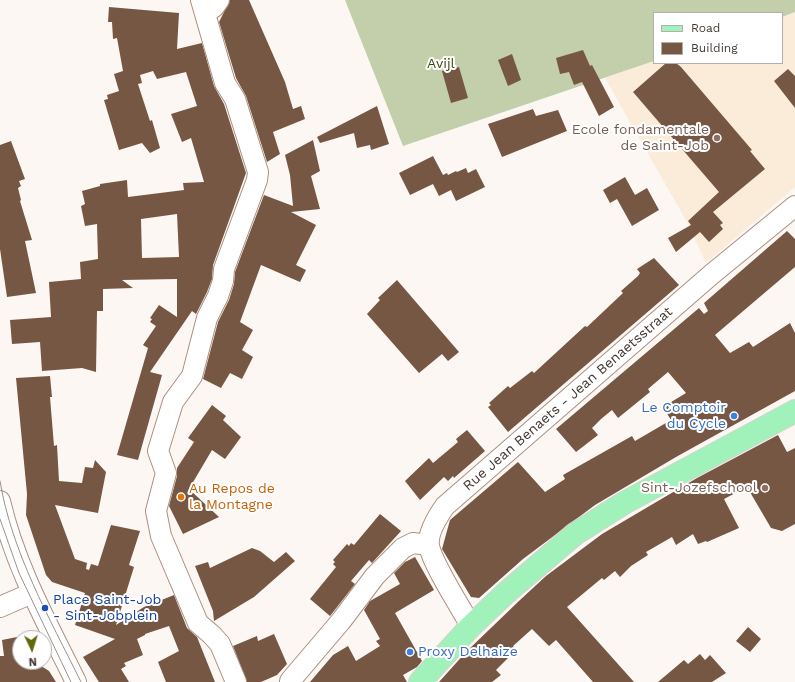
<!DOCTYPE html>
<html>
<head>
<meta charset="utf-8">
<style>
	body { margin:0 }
	#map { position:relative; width:795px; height:682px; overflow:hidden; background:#fdf7f3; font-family:"Work Sans",sans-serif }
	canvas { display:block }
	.legend { position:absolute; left:653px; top:12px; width:130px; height:52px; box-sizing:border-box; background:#fff; border:1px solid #b4afad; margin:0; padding:5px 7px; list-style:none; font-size:12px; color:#443832 }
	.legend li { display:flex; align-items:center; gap:8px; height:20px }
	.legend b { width:20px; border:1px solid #b4afad }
	.north { position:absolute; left:12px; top:630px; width:40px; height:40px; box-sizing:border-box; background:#fff; border:1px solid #b4afad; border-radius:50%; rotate:176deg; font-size:11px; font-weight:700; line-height:16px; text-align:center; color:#443832 }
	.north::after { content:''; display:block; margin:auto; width:14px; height:18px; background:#61680b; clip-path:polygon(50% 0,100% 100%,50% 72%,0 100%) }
</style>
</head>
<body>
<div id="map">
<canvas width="795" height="682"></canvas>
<ul class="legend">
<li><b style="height:5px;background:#a1f1bb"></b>Road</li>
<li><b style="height:11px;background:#755744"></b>Building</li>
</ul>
<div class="north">N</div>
</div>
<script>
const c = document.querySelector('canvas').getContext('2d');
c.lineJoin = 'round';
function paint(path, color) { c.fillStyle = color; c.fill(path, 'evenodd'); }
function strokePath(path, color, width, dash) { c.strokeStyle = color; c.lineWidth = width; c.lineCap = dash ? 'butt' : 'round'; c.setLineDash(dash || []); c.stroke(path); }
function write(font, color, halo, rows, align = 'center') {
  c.font = font + ' "Work Sans",sans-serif'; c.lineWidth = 4; c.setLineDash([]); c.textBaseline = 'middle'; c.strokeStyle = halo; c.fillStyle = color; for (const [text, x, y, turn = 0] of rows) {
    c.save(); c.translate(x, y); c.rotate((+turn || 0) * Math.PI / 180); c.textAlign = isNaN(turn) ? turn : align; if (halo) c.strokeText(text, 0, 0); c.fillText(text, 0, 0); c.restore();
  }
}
paint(new Path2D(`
	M795,12v175l-89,76 -18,-39 -83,-146 49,-17v2h128v-46z`), '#faecd9');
paint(new Path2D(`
	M345,0h450v12l-13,5v-4h-128v48l-251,85z`), '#c3ceab');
paint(new Path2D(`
	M230,0h19l36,82 8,27 8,-3 4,13 -32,13 7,22 -13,8 -21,-66 -10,-18 -17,-56z
	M109,7l70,6 -2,36 25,-6 12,43 10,18 22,69 -33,92 -1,14 -5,13 -11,22 -4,-3 -42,61 12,3 -24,85 -21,-5 31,-107 -5,-3 13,-19 -6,-4 2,-3 -2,-1 9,-13 18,12v-38l-55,1 11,8 -30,1v22h-6l-1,61 -14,-4 -40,3 -2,-29 -28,2 -2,-24 41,-3 -2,-35 32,-3 -1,-17 18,-3 -1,-35 -12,2 -4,-20 4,-2 -3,-13 18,-5v-2l27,-4 1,17 56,-7 -1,-7 21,-1 -13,-44 -9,4 -11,-28 26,-8 -11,-34 -29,7 -4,-8 -13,4 2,8 -4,1 12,37 2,-1 8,28 -10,5 -8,-10 -23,7 -15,-50 4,-1 -1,-4 12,-4 -5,-17 9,-3 -6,-33 -4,1 -1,-17h-4zM177,214l2,43 -37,1 -1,-39z
	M583,50l7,16 2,-1 22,42 -15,9 -17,-34 -8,3 -5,-13 -9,2 -4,-16z
	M512,54l9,26 -13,6 -10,-26z
	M666,63h10l5,4 71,83 -2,1 15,18 -52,43 10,11 -3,2 3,4 -14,13 -9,-10 -24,20 -8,-14 23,-13 -3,-4 31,-29 -86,-100z
	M459,67l9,31 -17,5 -9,-32z
	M788,69l7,7v32l-21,-27z
	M377,106l12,38 -18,6 -1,-5 -13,3 -3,-15 -34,10 -3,-6z
	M533,109l3,7 22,-6 9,21 -65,26 -14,-33z
	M313,140l7,31 -9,5 9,33 -29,3 25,13 -20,40 10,5 -6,12 -39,-17 -21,57 13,8 -11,20 11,7 -11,22 -12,-6 -9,15 -18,-9 15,-57 11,-22 5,-16 1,-12 29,-77 29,11 -3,-31 -5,-20z
	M11,141l14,38 -6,2 2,5 -3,2 3,12 -1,1 12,39 -7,1 11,52 -29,4 -7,-48v-104z
	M433,156l10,19 4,-2 1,2 8,-4 1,1 9,-4 2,5 8,-4 9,18 -29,14 -5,-11 -12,6 -6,-12 -23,11 -11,-22z
	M625,177l10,18 12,-7 12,22 -27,16 -15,-27 -7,4 -7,-13z
	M787,231l8,8v28l-80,68 15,18 19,-11 4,5 37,-24 5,10v58l-119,66 -81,48 -72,54 -44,39 -8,-1 -29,-48 8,-29 68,-58 27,30 20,-13 -2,-4 69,-39 3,5 36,-21 -8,-13 23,-14 -18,-21 -20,17 2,3 -32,26 -6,-8 -11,9 -9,9 6,7 -22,17 -20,-23 143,-121 5,6 4,-3 -4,-8z
	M654,258l25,27 -171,147 -20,-25 3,-2 -2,-2 19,-17 2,2 22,-17 2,2 51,-47 2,1 36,-34 -2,-2 17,-15 2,-3 -3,-4z
	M397,280l62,72 -11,9 -6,-7 -23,19 -52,-59 13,-14 -2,-2z
	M50,376l2,21h-2l4,49 3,-1 2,36 23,2 3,-16 8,1 2,-8 11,12 -8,41 -43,-8 20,54 12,4 -1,6 3,1 2,-6 7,2 13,-41 29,6 -11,34 5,2 -18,58 28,-18 30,-12 13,33 10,9 18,45h-49l-8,-20 21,-11 -10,-25 -24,8v1l-8,4 6,16 -19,8 2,3 -5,3 8,13h-30l-16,-25 32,-18 -40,-14 10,-32 -33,-11 -6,-7 -20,-60 1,-21 -11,-116z
	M212,405l14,11 -3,4 18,17 -16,22 -13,-9 -23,39 30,28 -36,17 -14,-28 8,-30v-8l17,-26 -6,-4z
	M467,430l18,21 -31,27 -1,-2 -5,5 -4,-4 -24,23 -15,-19 24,-23 4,5 25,-21 -2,-3z
	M778,435l9,17 8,-4v76l-13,7 -11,-3 -24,-41 -23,12 15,29 -32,14 -1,-1 -8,3 -5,-10 -17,11 -4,-8 -26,15 2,3 -17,11 -11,11 -5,-6 -11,9 -2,-2 -35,29 67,75h-41l-37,-42 -7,6 -17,-17 -19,17 3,4 -20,20 5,5 -9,7h-53l27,-30 54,-52 26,-24 56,-42 95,-56z
	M380,514l21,17 -29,32 -3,-3 -18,21 4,3 -25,32 -20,-17 26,-32 -3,-3 2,-2 -2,-2 14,-16 2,2 2,-3 3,2z
	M252,548l8,3 14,11 12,-10 9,9 -41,36 -40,24 -1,-10 -18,-45 13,-4 2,6z
	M415,557l19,33 -39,23 27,48 -5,6 -14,8 4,7h-97l23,-27 15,-9 8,15 24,-15 -4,-5 4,-2 -16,-29 6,-9 30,-17 -6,-11 11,-11z
	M748,627l13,12 -11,13 -14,-11z
	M274,634l13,30 -10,11 -16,7h-14l-14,-36 24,-10 1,5z
	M22,636v2h-2v24h15l14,9 7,11h-56v-26h4l-2,-16z
	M700,654l5,6 5,-5 16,18 -14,9h-54l26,-22 4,4z`), '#755744');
const minor = new Path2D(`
	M201,0l24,83 10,16 23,73 -1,8 -33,89 -1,12 -5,15 -11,22 -15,58 -19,26 -15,49 8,22 -10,38 5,25 37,87 14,12 8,9 16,38
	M205,13l9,-6 5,-7
	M0,501c15,65 47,122 76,181
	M0,607l32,-14
	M471,626c-10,-18 -38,-61 -42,-80 -2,-13 9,-30 16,-40l267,-232 83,-68
	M290,681l51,-60 34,-45 28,-28 10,-5 16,2`);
const major = new Path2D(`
	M420,682l51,-56 36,-34 68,-58 49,-31 171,-92`);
strokePath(minor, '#ab9080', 22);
strokePath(major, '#d6d3d2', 24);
strokePath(minor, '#fff', 20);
strokePath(major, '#a1f1bb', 22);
strokePath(new Path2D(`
	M0,481c12,72 49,136 81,201
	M0,519l19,54 52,109`), '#9b918c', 1);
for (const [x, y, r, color] of [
	[717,138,4,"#8d6e63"],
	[734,416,4,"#3f7fe0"],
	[765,488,4,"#8d6e63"],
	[181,497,4,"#e8710a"],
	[45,608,4,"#1a4fb4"],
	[410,652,4,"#3f7fe0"]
]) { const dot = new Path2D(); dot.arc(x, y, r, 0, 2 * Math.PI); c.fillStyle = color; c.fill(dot); strokePath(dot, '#fff', 1.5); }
write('14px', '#39470f', '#fff', [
	["Avijl",441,64]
]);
write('14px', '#785e54', '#fff', [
	["Ecole fondamentale",709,130],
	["de Saint-Job",709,146],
	["Sint-Jozefschool",757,488]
], 'right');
write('14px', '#443832', '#fff', [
	["Rue Jean Benaets - Jean Benaetsstraat",568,399,-41]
]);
write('14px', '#366cbe', '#fff', [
	["Le Comptoir",726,408],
	["du Cycle",726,424],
	["Proxy Delhaize",418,652,"left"]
], 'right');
write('14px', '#c56008', '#fff', [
	["Au Repos de",189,489],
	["la Montagne",189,505]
], 'left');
write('14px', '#164399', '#fff', [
	["Place Saint-Job",53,600],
	["- Sint-Jobplein",53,616]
], 'left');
</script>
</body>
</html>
